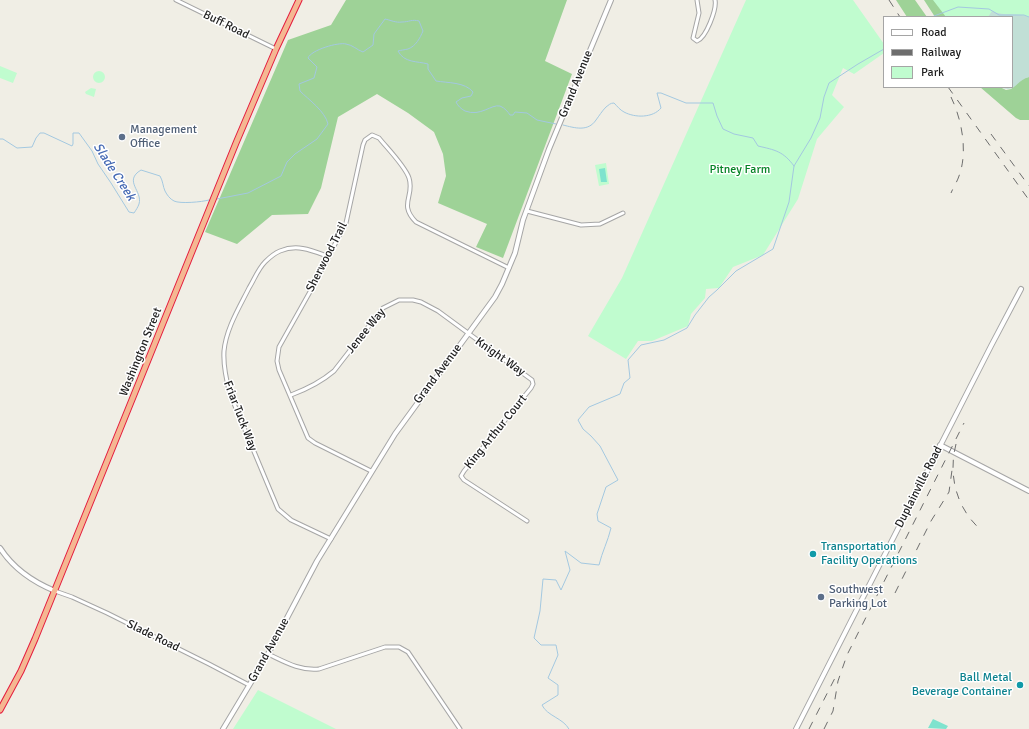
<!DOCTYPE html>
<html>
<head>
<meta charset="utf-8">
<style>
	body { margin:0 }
	#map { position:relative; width:1029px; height:729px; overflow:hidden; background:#f0eee5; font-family:Signika,sans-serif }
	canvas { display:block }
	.legend { position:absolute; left:883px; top:16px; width:130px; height:72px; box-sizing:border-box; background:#fff; border:1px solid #a5a5a5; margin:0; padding:5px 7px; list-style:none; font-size:12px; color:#1f1f1f }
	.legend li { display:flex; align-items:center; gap:8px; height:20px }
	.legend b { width:20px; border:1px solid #a5a5a5 }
</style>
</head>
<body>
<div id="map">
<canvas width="1029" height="729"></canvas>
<ul class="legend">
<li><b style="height:5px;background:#fff"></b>Road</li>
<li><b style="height:5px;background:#6d6d6d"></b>Railway</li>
<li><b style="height:11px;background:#c0fccf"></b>Park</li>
</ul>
</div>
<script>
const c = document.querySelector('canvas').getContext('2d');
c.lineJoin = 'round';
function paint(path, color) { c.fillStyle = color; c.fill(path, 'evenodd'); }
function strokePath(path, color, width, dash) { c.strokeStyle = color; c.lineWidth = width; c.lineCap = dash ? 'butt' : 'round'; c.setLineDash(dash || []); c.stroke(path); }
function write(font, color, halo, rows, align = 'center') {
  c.font = font + ' Signika,sans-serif'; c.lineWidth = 3; c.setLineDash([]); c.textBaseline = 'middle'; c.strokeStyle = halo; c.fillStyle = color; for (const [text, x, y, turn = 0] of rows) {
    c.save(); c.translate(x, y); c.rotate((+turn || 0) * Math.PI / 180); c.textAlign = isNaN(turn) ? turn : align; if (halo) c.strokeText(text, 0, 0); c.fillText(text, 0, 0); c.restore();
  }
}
paint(new Path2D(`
	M346,0h221l-22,61 27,13 -69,184 -27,-11 11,-23 -49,-21 8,-27 -3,-22 -9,-22 -26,-19 -31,-19 -39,23 -17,71 -13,26 -36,1 -35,29 -32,-12 83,-192 43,-15z
	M896,0h19l12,17h-20z
	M924,0h52l-13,17h-28z
	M1029,77v43h-9l-4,-2 -36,-31h20l6,3 5,-1 12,-11z`), '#9ed297');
paint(new Path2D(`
	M1029,0v77c-13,3 -13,17 -29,10h12v-70h-49z`), '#c1dfd6');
paint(new Path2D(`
	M746,0h107l31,44v9l-30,21 -11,-6 -11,27 12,12 -27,32 -19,60 -35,56 -30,12 -14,21 -13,1 -1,9 -14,16 -3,12 -36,15h-14l-12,18 -38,-23 34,-58z
	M933,0h96v17c-13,-5 -24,0 -37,-6l-4,6h-42z
	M0,66l17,7 -4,10 -13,-5z
	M93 77a6 6 0 1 1 12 0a6 6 0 1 1-12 0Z
	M91,88l5,1 -2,8 -8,-3 -1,-2z
	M606,163l3,21 -10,2 -4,-21z
	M258,690l78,39h-103z`), '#c0fccf');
paint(new Path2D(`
	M605,168l2,14h-6l-2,-13z
	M933,719l15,7 -2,3 -18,-1z`), '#7fe3ce');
strokePath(new Path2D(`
	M934,16l24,-9 31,2 10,6h25l5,2
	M563,125c12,3 25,7 33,-5 3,-4 6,-9 10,-13 3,-2 4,-4 8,-4 3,3 6,7 10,9 11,6 29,6 37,-4l-4,-15h4l25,10h27l4,13 6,13 11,5 19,4 5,8c17,4 25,5 36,20
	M0,139h3l14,9 15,-1 4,-9 4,-5h4l28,13 1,-2v-11h6l13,18 6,13 13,19 18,29 5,1c2,-3 4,-6 5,-9 4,-13 -16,-23 2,-34l19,6c3,5 3,11 5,15 2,4 5,8 9,10 6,3 28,1 35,-1
	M217,199l31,-6 33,-17 6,-14 8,-8 22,-15 11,-15c-3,-13 -19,-24 -28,-33l-1,-7 15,-6 3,-11 -9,-9c3,-8 30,-16 38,-14 7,1 11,6 17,8l10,-7 1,-11 11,-15c5,1 11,4 17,3 7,0 10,-3 17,-1l4,10c-3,7 -7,15 -15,18 -4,1 -7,1 -10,2 6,12 19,10 30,13v5l8,12c12,2 29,1 37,11l-2,4 -9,2 -6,4c2,4 5,7 9,9 16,6 26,-7 35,-5 5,2 8,6 10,9h3l2,-3 12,1 10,7 19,4
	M569,729c-6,-11 -22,-13 -27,-24l16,-10v-10l-10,-7 10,-23 -2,-10h-15l-7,-7 6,-27 3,-32 13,1 5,10 9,-20 -5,-19 16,12 18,2c3,-13 9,-24 12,-37l-13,-7 -1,-7 9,-27 12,-7 -18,-34 -9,-10 -8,-7 -5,-9 11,-13 31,-13 4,-11 6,-5 -2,-18 13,-15 23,-5 23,-12 8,-13 14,-18 8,-7 19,-19 37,-22 16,-47 5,-36 17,-28 9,-20 4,-21 5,-14 29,-19 26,-15`), '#a3c8e0', 1);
const minor = new Path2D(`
	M176,0l100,49
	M697,0l2,13 -6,25 4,3c9,-3 20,-32 18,-41
	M527,211l54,14 19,-1 23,-11
	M327,256c-16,-6 -30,-12 -47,-5 -5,2 -11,7 -15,11 -7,7 -11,18 -16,26 -10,20 -23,41 -25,63 -1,15 2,28 6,43l48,115 13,11 40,19
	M291,395c16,-6 30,-13 43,-24l49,-63 16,-8h14l8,2 17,9 94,69 1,4 -2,4 -67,83 -3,5 3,4 63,41
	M371,471l-56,-28 -7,-5 -29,-68 -2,-9 2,-14 32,-57 35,-67 17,-78 2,-5 7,-5 7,3c8,10 26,28 30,40 6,18 -11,26 7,44l93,46
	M55,591l17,6 35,16 102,51 40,21
	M268,654c17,8 32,17 51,15l66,-22h14l9,5 52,77`);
const tertiary = new Path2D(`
	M940,445l89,46
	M0,548c13,20 33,34 55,43
	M223,729l45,-75 49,-93 78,-127 100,-137 7,-13 13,-31 8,-33 26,-71 62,-149
	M796,729l195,-383 30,-57`);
const trunk = new Path2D(`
	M0,710l21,-39 14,-32 201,-496 40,-94 23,-49`);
strokePath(minor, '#a6a6a6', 5);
strokePath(tertiary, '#a6a6a6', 6);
strokePath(trunk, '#e41c3e', 7);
strokePath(minor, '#fff', 3);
strokePath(tertiary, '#fff', 4);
strokePath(trunk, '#f5b792', 5);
strokePath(new Path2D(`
	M889,0l11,17
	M948,87l81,113
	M951,97c11,23 17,55 8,79 -2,6 -6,12 -8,17
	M991,134l38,52
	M956,444c-8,31 0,64 25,86
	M895,593l36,-72 18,-29 4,-29
	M809,729l28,-55
	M824,729l9,-18 5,-30 9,-26 117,-232`), '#6d6d6d', 1, [8, 8]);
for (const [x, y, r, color] of [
	[122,137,4,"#5c6f8a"],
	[813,554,4,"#0f9aa8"],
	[821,597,4,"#5c6f8a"],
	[1020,685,4,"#0f9aa8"]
]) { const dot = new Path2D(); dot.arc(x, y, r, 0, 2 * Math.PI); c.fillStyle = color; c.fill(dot); strokePath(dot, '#fff', 1.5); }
write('12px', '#1f1f1f', '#fff', [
	["Buff Road",226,25,26],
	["Grand Avenue",576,84,-68],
	["Sherwood Trail",327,257,-63],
	["Jenee Way",366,331,-51],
	["Washington Street",141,352,-68],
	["Knight Way",500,357,35],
	["Grand Avenue",438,374,-53],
	["Friar Tuck Way",240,416,69],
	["King Arthur Court",496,432,-51],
	["Duplainville Road",919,487,-63],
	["Slade Road",153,636,26],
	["Grand Avenue",269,650,-61]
]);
write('12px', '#4e5e75', '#fff', [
	["Management",130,130],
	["Office",130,144],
	["Southwest",829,590],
	["Parking Lot",829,604]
], 'left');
write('12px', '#068426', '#fff', [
	["Pitney Farm",740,170]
]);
write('12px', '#0d838f', '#fff', [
	["Transportation",821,547],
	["Facility Operations",821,561],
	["Ball Metal",1012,678,"right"],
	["Beverage Container",1012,692,"right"]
], 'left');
write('italic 13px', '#466ab4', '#fff', [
	["Slade Creek",114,172,57]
]);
</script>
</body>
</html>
